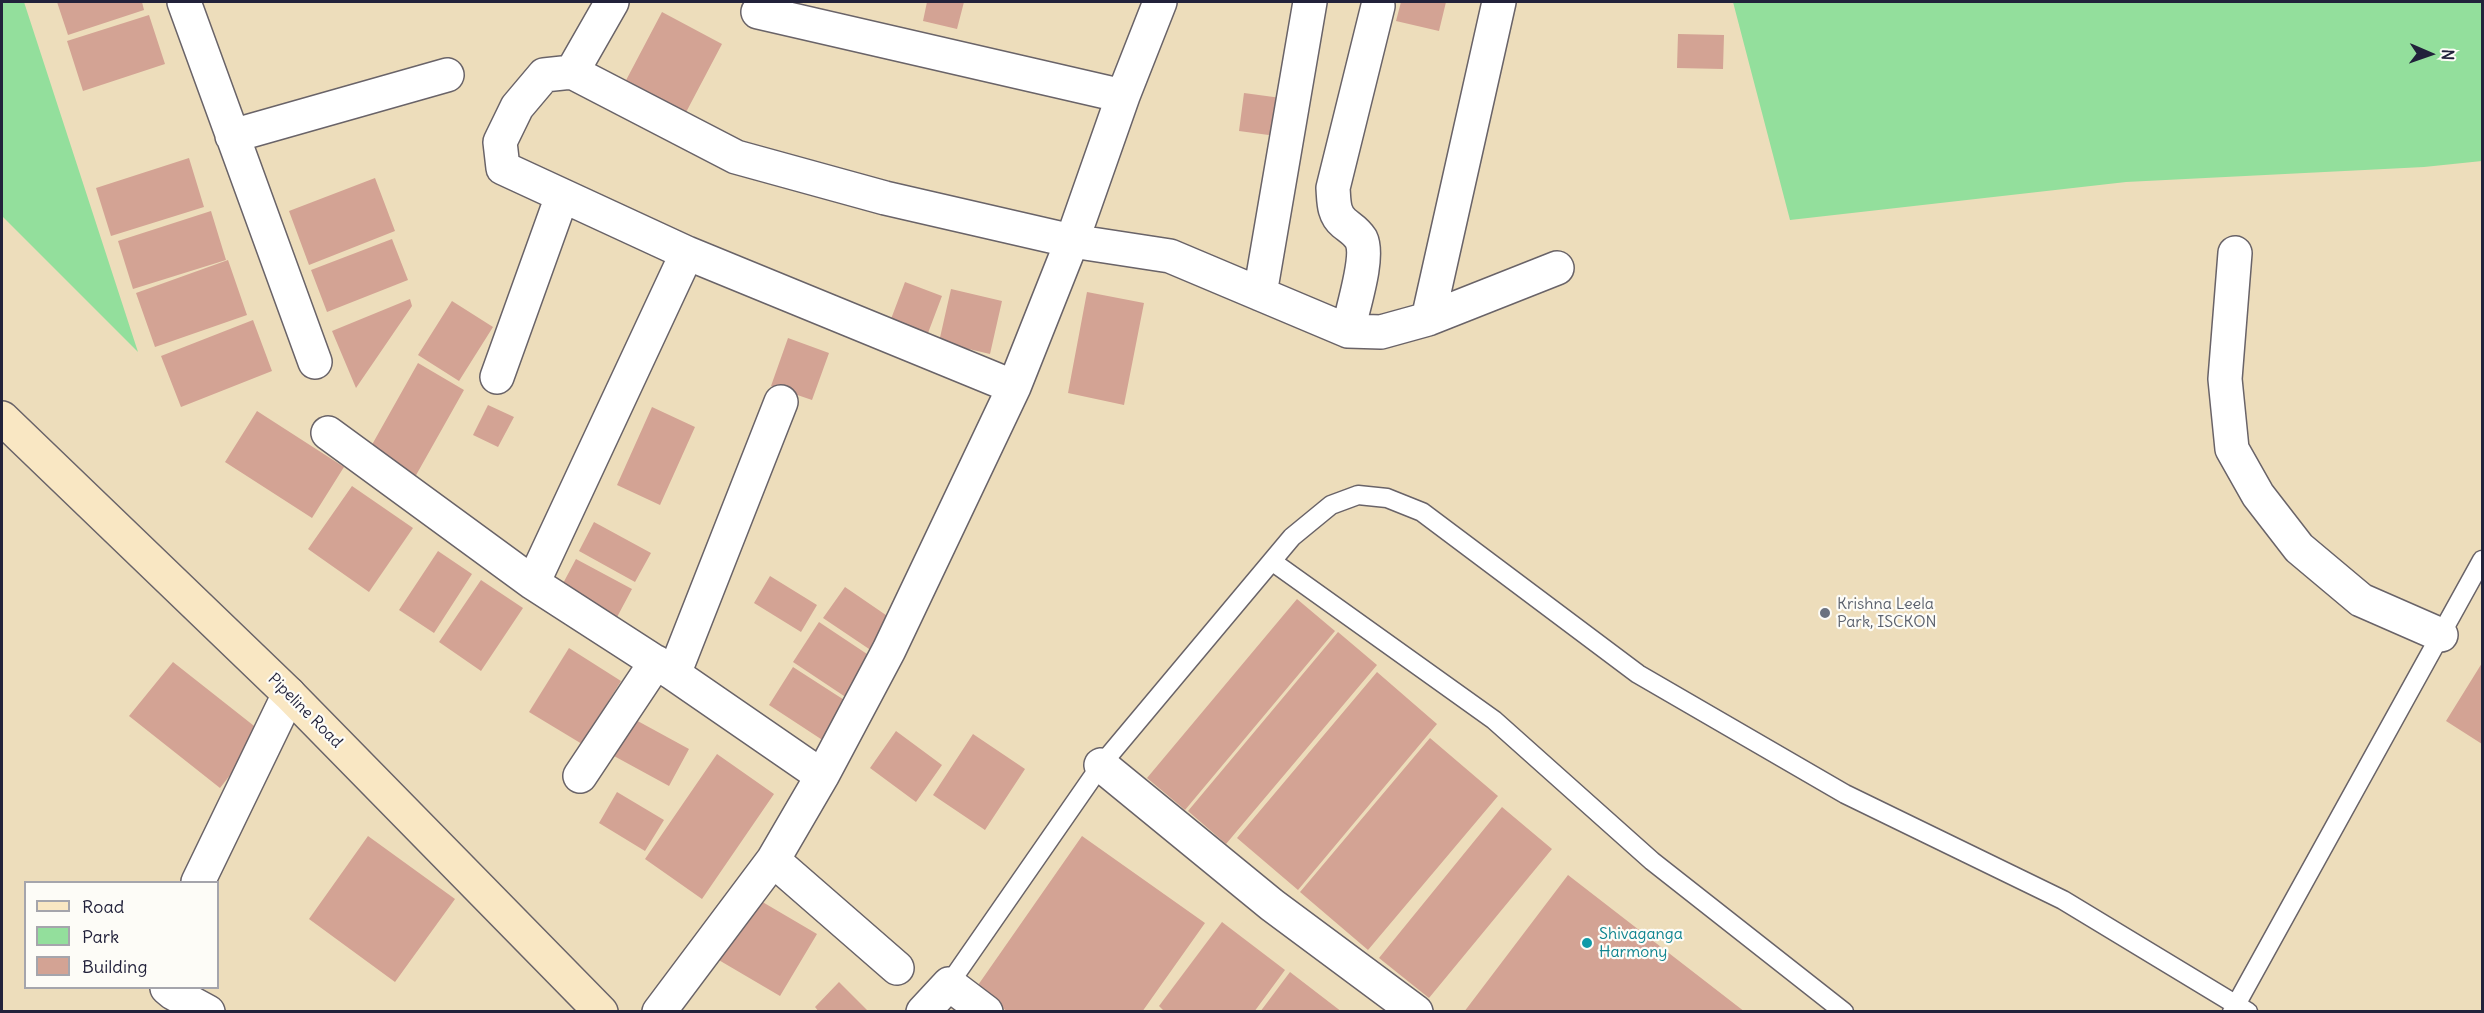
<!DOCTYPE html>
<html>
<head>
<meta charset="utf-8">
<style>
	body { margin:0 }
	#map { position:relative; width:2484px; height:1013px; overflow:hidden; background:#edddbb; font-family:Delius,sans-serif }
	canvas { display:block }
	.frame { position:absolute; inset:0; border:3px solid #22223b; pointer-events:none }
	.legend { position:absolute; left:24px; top:881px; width:195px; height:108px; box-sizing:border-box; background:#fdfcf7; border:2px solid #a5a5ac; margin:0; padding:8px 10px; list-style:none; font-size:18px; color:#22223b }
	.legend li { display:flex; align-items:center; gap:12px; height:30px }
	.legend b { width:30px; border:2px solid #a5a5ac }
	.north { position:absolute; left:2400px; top:24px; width:60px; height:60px; -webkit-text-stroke:4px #fdfcf7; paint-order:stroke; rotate:92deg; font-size:16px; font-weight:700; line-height:24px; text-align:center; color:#22223b }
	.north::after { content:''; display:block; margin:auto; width:21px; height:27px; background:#22223b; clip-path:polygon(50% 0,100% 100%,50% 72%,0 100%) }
</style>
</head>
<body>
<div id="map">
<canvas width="2484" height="1013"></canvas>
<div class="frame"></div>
<ul class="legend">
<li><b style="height:8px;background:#f9e7c3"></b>Road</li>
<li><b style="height:16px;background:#93df9c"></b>Park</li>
<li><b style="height:16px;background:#d3a394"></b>Building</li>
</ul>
<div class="north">N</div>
</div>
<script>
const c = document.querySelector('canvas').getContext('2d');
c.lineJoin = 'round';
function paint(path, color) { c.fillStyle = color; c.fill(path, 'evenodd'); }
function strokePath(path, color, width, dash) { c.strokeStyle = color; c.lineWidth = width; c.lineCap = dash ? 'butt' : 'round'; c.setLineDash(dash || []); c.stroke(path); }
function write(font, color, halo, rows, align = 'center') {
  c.font = font + ' Delius,sans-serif'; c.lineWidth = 4.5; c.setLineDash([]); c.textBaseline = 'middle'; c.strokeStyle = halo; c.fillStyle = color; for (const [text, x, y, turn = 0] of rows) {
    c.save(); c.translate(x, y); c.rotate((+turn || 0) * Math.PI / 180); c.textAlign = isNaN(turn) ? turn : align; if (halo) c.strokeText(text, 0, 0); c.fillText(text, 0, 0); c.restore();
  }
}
paint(new Path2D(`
	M2,2h22l114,350 -136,-136z
	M1733,2h749v159l-58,6 -298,15 -336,38z`), '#93df9c');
paint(new Path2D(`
	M57,2h85l2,8 -76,25z
	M927,2h37l-7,27 -34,-8z
	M1401,2h45l-7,29 -43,-10z
	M662,12l60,32 -39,74 -60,-32z
	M149,15l16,49 -82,27 -16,-50z
	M1678,34l46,1 -1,34 -46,-1z
	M1244,93l37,5 -5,38 -37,-5z
	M189,158l15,49 -93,29 -15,-48z
	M375,178l20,53 -86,34 -20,-54z
	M211,211l15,49 -93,29 -15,-48z
	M392,239l16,41 -81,32 -16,-42z
	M228,260l19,55 -92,32 -19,-54z
	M905,282l37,14 -14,37 -37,-14z
	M951,289l51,12 -12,53 -51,-12z
	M1087,292l57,11 -20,102 -56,-12z
	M410,299l2,7 -56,82 -24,-57z
	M452,301l41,26 -34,54 -41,-26z
	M253,320l19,51 -91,36 -20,-51z
	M788,338l41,15 -17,47 -41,-14z
	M418,363l46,27 -49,87 -46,-27z
	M488,405l26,12 -16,30 -25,-12z
	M652,407l43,20 -35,78 -43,-20z
	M257,411l87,56 -32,51 -87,-56z
	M352,486l61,42 -44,64 -61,-43z
	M594,522l57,31 -16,29 -56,-31z
	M438,551l34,23 -38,59 -35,-23z
	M576,559l56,30 -16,30 -56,-30z
	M770,576l47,29 -16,27 -47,-29z
	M481,580l42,28 -42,63 -42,-29z
	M845,587l54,37 -21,31 -55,-37z
	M1297,599l38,32 -150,179 -38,-32z
	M819,622l57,38 -26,40 -57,-38z
	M1338,632l39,33 -151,179 -38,-33z
	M569,648l52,33 -39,63 -53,-32z
	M173,662l90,71 -43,55 -91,-72z
	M2482,663v81l-36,-23z
	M793,667l59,38 -25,38 -58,-38z
	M1377,672l60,52 -139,166 -61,-52z
	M634,719l55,30 -20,37 -55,-30z
	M896,731l46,34 -26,37 -46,-34z
	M973,734l52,35 -40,61 -52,-35z
	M1430,738l68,58 -130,154 -68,-58z
	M717,754l57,40 -72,105 -57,-40z
	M617,792l47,28 -19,31 -46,-28z
	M1502,807l50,42 -123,149 -50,-40z
	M368,836l87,63 -60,83 -86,-63z
	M1082,836l123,87 -63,89h-134l-32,-24z
	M1568,875l177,137h-281z
	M754,897l63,37 -37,62 -63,-37z
	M1222,922l63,48 -31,42h-89l-6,-6z
	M1290,972l52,40h-82z
	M839,982l30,30h-50l-4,-5z`), '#d3a394');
const lane = new Path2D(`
	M1273,562l221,158 158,141 192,151
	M949,984l152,-219 191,-228 39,-32 27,-10 29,3 35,14 216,162 207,120 218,106 185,112
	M2232,1012l250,-452`);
const street = new Path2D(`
	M184,2l131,360
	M758,12l365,84
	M572,72l40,-70
	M232,136l215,-61
	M687,253l-154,330 141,91 148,102
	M2235,253l-10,126 7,70 26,46 41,53 62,52 80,35
	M1260,294l50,-292
	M1428,319l71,-317
	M1348,331c4,-21 22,-74 13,-92 -5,-8 -11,-11 -17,-16 -11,-9 -10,-22 -11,-35l45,-182
	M497,377l65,-181
	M1014,387l-327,-134 -184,-85 -3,-26 17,-35 27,-32 28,-3 164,85 149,41 187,43 98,15 178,75 33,1 47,-13 129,-51
	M328,433l205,150
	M674,674l107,-272
	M1101,765l171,140 144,107
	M580,776l76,-114
	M773,860l124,108
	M198,882l91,-188
	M167,988l6,5 35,19
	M659,1012l114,-152 49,-84 67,-126 125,-263 58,-146 51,-145 37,-94
	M923,1012l26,-28 37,28`);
const secondary = new Path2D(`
	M2,418l287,276 312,318`);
strokePath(lane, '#696368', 21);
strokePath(street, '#696368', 36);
strokePath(secondary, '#696368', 36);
strokePath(lane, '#fff', 18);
strokePath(street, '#fff', 33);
strokePath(secondary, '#f9e7c3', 33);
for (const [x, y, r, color] of [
	[1825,613,6,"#6b7280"],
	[1587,943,6,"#0f9aa8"]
]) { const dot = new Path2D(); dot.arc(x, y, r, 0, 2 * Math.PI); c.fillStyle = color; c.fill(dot); strokePath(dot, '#fdfcf7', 2); }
write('16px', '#5b616d', '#fdfcf7', [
	["Krishna Leela",1837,604],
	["Park, ISCKON",1837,622]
], 'left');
write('16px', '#22223b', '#fdfcf7', [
	["Pipeline Road",305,711,45]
]);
write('16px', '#0d838f', '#fdfcf7', [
	["Shivaganga",1599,934],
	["Harmony",1599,952]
], 'left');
</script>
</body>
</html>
